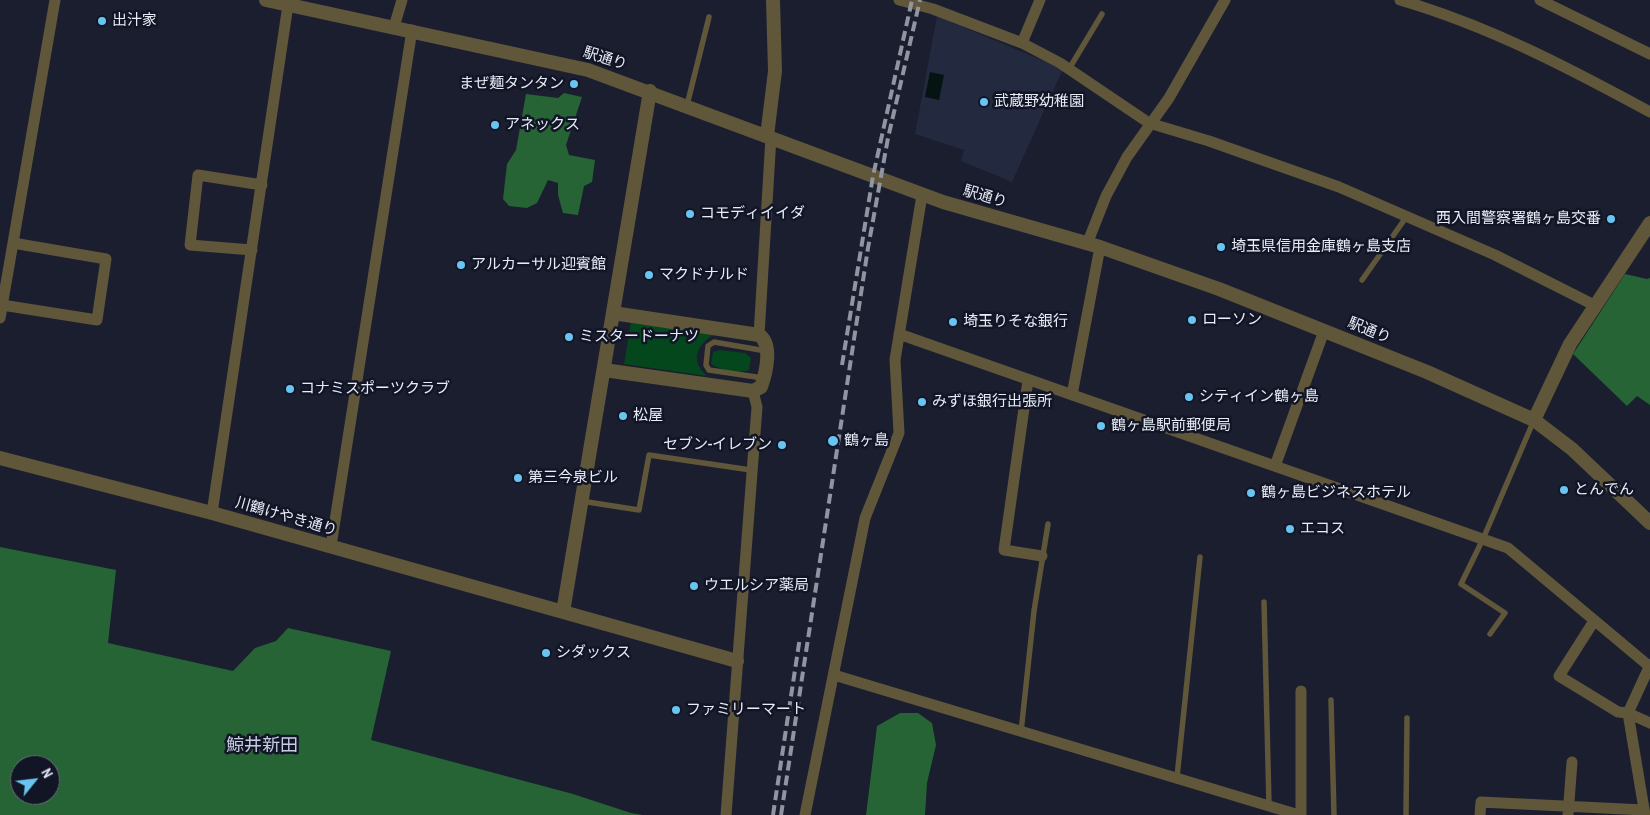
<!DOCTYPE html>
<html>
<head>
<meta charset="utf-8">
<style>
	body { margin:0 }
	#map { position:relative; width:1650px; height:815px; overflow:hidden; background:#1a1e2f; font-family:"Archivo Narrow",sans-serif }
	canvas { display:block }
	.north { position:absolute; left:10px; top:755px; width:50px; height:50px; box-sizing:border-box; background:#111525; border:1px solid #676b79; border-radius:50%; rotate:61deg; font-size:14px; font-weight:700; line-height:20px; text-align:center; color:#e8ecf7 }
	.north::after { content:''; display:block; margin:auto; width:18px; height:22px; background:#68c4f0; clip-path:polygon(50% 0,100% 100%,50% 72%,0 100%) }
</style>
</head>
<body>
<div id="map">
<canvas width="1650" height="815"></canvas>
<div class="north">N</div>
</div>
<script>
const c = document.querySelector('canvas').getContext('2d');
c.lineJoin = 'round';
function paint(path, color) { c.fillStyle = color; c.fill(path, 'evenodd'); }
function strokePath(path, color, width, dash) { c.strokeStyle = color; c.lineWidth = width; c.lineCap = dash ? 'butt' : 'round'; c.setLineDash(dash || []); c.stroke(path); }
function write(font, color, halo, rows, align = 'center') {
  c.font = font + ' "Archivo Narrow","Noto Sans JP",sans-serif'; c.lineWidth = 5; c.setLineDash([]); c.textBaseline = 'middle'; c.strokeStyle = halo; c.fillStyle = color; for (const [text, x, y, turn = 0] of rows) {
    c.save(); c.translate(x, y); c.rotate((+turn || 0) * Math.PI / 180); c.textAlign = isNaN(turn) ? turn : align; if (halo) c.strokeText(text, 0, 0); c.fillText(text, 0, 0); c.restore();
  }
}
paint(new Path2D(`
	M937,16l126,53 -51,113 -51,-21 3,-11 -49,-16z`), '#23293f');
paint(new Path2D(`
	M631,322l82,13c-17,11 -23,26 -6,41l-83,-12z
	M720,350l25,3 6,5 -2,12c-11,4 -29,0 -38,-6l2,-12z`), '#04471c');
paint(new Path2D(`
	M564,93l18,4 -16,48 3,10 26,5 -3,22 -8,4 -6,29 -15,-2 -5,-18v-12l-10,-3 -11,23 -10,5 -18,-2 -6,-7 4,-35 9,-14 10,-56 32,4z
	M1625,274l22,5 3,-1v127l-13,-9 -10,10 -54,-52z
	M0,547l116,23 -8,73 125,28 22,-23 21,-7 12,-13 103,23 -20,89 202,54 58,19 12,2h-643zM20,765h30v30h-30z
	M900,713h18l14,10 4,22 -9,38 -2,32h-59l11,-89z`), '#266436');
paint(new Path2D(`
	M930,72l14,3 -5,25 -14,-3z`), '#051313');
strokePath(new Path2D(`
	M1069,69l33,-55
	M687,105l22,-88
	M1362,280l45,-64
	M763,378l-54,-8 -3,-5 2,-19 6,-4 52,9
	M581,501l58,9 10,-55 102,15
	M1264,602l5,203
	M1490,634l15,-21 -44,-29 22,-45 51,-119
	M1331,700l3,115
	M1021,732l13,-121 14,-87
	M1177,777l23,-220
	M1406,815l1,-97`), '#60563a', 5.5);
strokePath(new Path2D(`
	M899,0l34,9 89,34 38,20 89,60 60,18 130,46 156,68 101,51
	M1400,0c89,26 169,68 250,112
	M1540,0l110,54
	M394,27l8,-27
	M1022,43l18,-43
	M1087,244l19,-48 21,-39 42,-59 56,-98
	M252,250l-62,-5 8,-70 64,10
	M2,305l95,15 9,-61 -93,-16
	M0,318l55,-318
	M899,334l609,214 141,118
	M759,335l12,-198
	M1028,380l-24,170 38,6
	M1072,395l28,-148
	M1275,466l49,-135
	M212,513l76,-508
	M331,546l81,-516
	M1594,621l-35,55 59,36 10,1 22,10
	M834,675l465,140
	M1301,691v124
	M726,815l31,-408 -4,-16
	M805,815l60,-297 34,-85 -4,-73 27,-165
	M1480,815l1,-13 163,8
	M1568,815l4,-53
	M1645,815l-17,-102 22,-48`), '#60563a', 11);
strokePath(new Path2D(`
	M266,0l322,70 355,132 157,45 119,42 208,83 107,48 38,29 78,74
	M767,136l8,-65 -2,-71
	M604,370l149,21 8,-4c5,-14 12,-43 -2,-52l-146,-22
	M1534,420l36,-76 80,-121
	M0,458l212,55 525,148
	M563,612l87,-521`), '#60563a', 14);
strokePath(new Path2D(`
	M842,365l31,-189 39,-176
	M773,815l27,-178
	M781,815l87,-567 20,-110 32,-138`), '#9195a2', 4, [10, 5]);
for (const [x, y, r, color] of [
	[102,21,5,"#68c4f0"],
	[574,84,5,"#68c4f0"],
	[984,102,5,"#68c4f0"],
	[495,125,5,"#68c4f0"],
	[690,214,5,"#68c4f0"],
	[1611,219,5,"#68c4f0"],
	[1221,247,5,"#68c4f0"],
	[461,265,5,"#68c4f0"],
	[649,275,5,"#68c4f0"],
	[1192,320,5,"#68c4f0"],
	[953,322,5,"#68c4f0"],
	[569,337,5,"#68c4f0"],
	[290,389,5,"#68c4f0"],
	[1189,397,5,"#68c4f0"],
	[922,402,5,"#68c4f0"],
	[623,416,5,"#68c4f0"],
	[1101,426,5,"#68c4f0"],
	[833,441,6,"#68c4f0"],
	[782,445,5,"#68c4f0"],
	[518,478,5,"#68c4f0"],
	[1564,490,5,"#68c4f0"],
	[1251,493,5,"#68c4f0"],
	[1290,529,5,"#68c4f0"],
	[694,586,5,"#68c4f0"],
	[546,653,5,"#68c4f0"],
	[676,710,5,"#68c4f0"]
]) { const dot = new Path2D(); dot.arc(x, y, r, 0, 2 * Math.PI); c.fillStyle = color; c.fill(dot); strokePath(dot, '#111525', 2); }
write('15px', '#e8ecf7', '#111525', [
	["出汁家",112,21],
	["まぜ麺タンタン",564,84,"right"],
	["武蔵野幼稚園",994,102],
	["アネックス",505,125],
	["コモディイイダ",700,214],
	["西入間警察署鶴ヶ島交番",1601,219,"right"],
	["埼玉県信用金庫鶴ヶ島支店",1231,247],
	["アルカーサル迎賓館",471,265],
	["マクドナルド",659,275],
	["ローソン",1202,320],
	["埼玉りそな銀行",963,322],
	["ミスタードーナツ",579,337],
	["コナミスポーツクラブ",300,389],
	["シティイン鶴ヶ島",1199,397],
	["みずほ銀行出張所",932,402],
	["松屋",633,416],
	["鶴ヶ島駅前郵便局",1111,426],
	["鶴ヶ島",844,441],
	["セブン-イレブン",772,445,"right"],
	["第三今泉ビル",528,478],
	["とんでん",1574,490],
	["鶴ヶ島ビジネスホテル",1261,493],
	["エコス",1300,529],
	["ウエルシア薬局",704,586],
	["シダックス",556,653],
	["ファミリーマート",686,710]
], 'left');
write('15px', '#e8ecf7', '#111525', [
	["駅通り",605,59,17],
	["駅通り",985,197,16],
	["駅通り",1369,331,22],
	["川鶴けやき通り",286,517,16]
]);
write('18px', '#c6cde4', '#111525', [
	["鯨井新田",262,746]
]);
</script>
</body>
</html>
